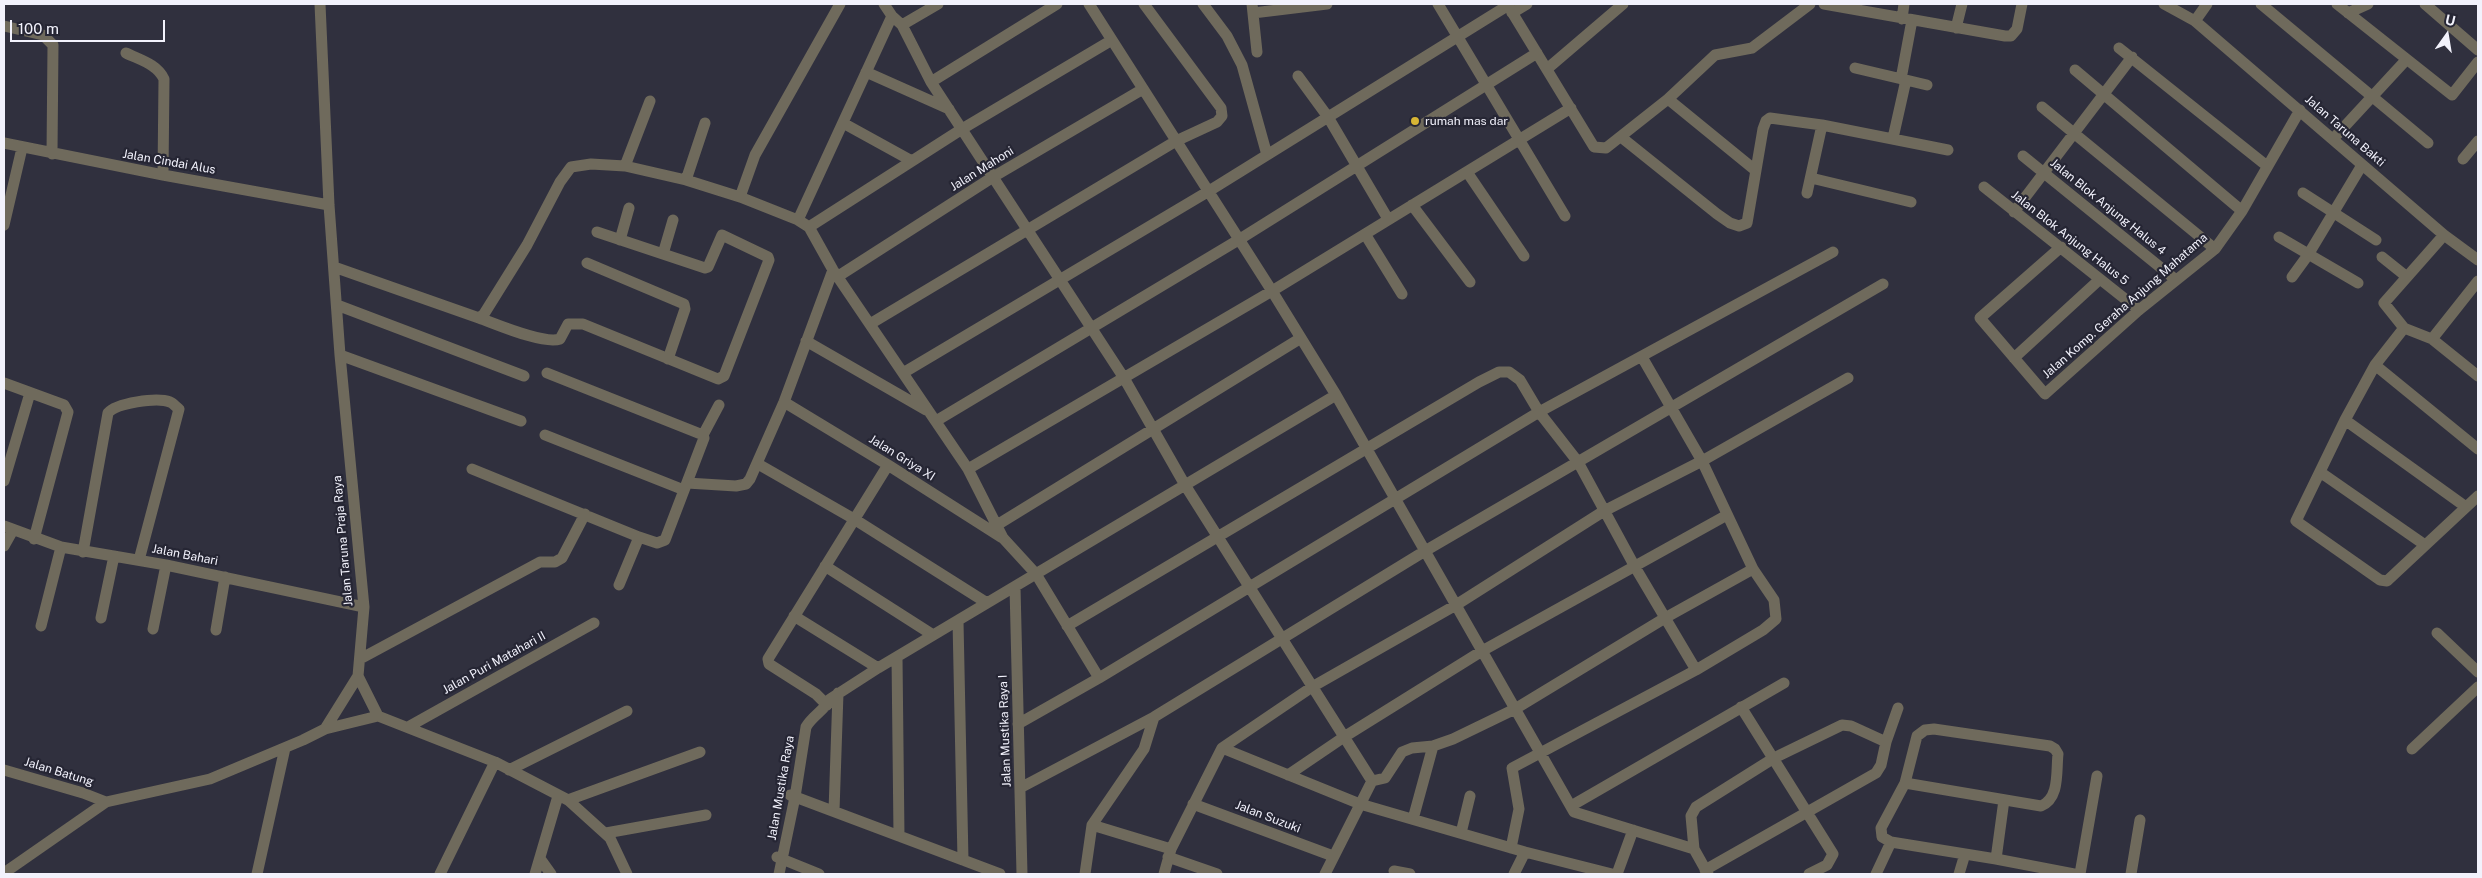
<!DOCTYPE html>
<html>
<head>
<meta charset="utf-8">
<style>
	body { margin:0 }
	#map { position:relative; width:2482px; height:878px; overflow:hidden; background:#30303e; font-family:"Public Sans",sans-serif }
	canvas { display:block }
	.frame { position:absolute; inset:0; border:5px solid #f2f2fc; pointer-events:none }
	.north { position:absolute; left:2422px; top:10px; width:50px; height:50px; -webkit-text-stroke:4px #262634; paint-order:stroke; rotate:13deg; font-size:14px; font-weight:700; line-height:20px; text-align:center; color:#f2f2fc }
	.north::after { content:''; display:block; margin:auto; width:18px; height:22px; background:#f2f2fc; clip-path:polygon(50% 0,100% 100%,50% 72%,0 100%) }
	.scale { position:absolute; left:10px; top:20px; width:155px; height:22px; box-sizing:border-box; border:2px solid #f2f2fc; border-top:0; padding-left:6px; font-size:15px; line-height:18px; white-space:nowrap; color:#f2f2fc; -webkit-text-stroke:4px #262634; paint-order:stroke }
</style>
</head>
<body>
<div id="map">
<canvas width="2482" height="878"></canvas>
<div class="frame"></div>
<div class="north">U</div>
<div class="scale">100 m</div>
</div>
<script>
const c = document.querySelector('canvas').getContext('2d');
c.lineJoin = 'round';
function strokePath(path, color, width, dash) { c.strokeStyle = color; c.lineWidth = width; c.lineCap = dash ? 'butt' : 'round'; c.setLineDash(dash || []); c.stroke(path); }
function write(font, color, halo, rows, align = 'center') {
  c.font = font + ' "Public Sans",sans-serif'; c.lineWidth = 4.5; c.setLineDash([]); c.textBaseline = 'middle'; c.strokeStyle = halo; c.fillStyle = color; for (const [text, x, y, turn = 0] of rows) {
    c.save(); c.translate(x, y); c.rotate((+turn || 0) * Math.PI / 180); c.textAlign = isNaN(turn) ? turn : align; if (halo) c.strokeText(text, 0, 0); c.fillText(text, 0, 0); c.restore();
  }
}
strokePath(new Path2D(`
	M320,4l9,201 11,150 24,252 -6,69 20,40 117,46 73,38 42,38 17,36
	M884,4l8,12 10,9 29,57 193,296 61,107 187,296
	M1089,4l183,287 64,104 238,417 120,37 14,25
	M1203,4l24,32 15,29 25,90
	M1252,4l5,48
	M1438,4l127,212
	M1507,4l87,143 12,1 62,-49 87,71
	M1824,4l181,32h6l6,-7 5,-25
	M2164,4l31,17 249,214 34,25
	M2261,4l167,139
	M2337,4l115,91 26,-33
	M2425,4l53,46
	M1253,13l74,-9
	M1512,13l15,-9
	M2348,13l20,-9
	M1902,19l2,-15
	M2195,21l12,-17
	M902,25l36,-21
	M4,26l39,9 10,10 -1,109
	M1956,28l6,-24
	M2119,48l148,118
	M126,53c14,7 31,11 38,26l-1,96
	M1855,68l51,12 -13,58
	M1547,69l76,-65
	M2075,70l167,141
	M866,72l83,37
	M1298,76l30,41 60,102
	M1901,79l11,-59
	M1906,80l21,5
	M931,82l126,-78
	M1668,99l47,-44 37,-7 58,-44
	M650,101l-25,65 61,14 54,17 58,23 11,7 24,43 135,199 35,69 33,36 63,104 -81,46
	M2042,107l173,142
	M843,123l69,38
	M1621,137l96,77 13,9 9,3 8,-3 16,-94 3,-8 4,-3 52,7 126,25
	M2333,139l73,-79
	M4,143l159,32 166,30
	M2023,156l153,124
	M2463,159l15,-18
	M1467,172l57,84
	M1811,178l100,24
	M686,180l19,-57
	M1984,187l155,123
	M1807,193l15,-68
	M2303,193l73,47
	M740,197l15,-42 85,-151
	M1412,205l58,77
	M2014,212l118,-155
	M798,220l94,-204
	M4,225l18,-77
	M809,227l153,-98 150,-89
	M1365,234l37,60
	M2444,235l-60,68 20,25 28,11 46,37
	M2279,237l79,46
	M620,240l9,-32
	M2061,247l-81,71 65,76 94,-84 76,-61 27,-38 58,-101
	M663,254l10,-34
	M2382,257l25,20
	M587,263l97,41 1,5 -17,50
	M334,267l145,51 5,-4 43,-69 33,-63 11,-15 20,-3 34,2
	M837,277l156,-100 150,-88
	M2292,277l16,-22 54,-90
	M337,305l187,71
	M479,318c17,6 65,27 81,21l8,-15h15l135,55 6,-3 45,-116 -1,-3 -46,-22 -14,32 -3,1 -108,-36
	M870,324l306,-183 41,-19 5,-6 -1,-8 -77,-104
	M2404,328l-29,37 103,84
	M2432,339l46,-58
	M806,341l120,69
	M340,355l181,66
	M2014,358l85,-78
	M2375,365l-30,55 -49,101 84,59 7,1 91,-85
	M903,373l306,-182 298,-185
	M4,383l60,22 4,7 -34,127
	M784,402l104,63 113,72
	M2345,420l121,87
	M936,421l304,-182 297,-186
	M545,435l139,55
	M703,435l16,-30
	M758,464l96,55 133,84
	M472,469l167,68 18,6 8,-3 39,-102 -1,-3 -156,-62
	M968,469l304,-178 299,-183
	M2320,472l105,73
	M4,481l26,-88
	M687,483l49,3 10,-2 4,-5 34,-77 49,-132
	M997,525l304,-187
	M4,526l57,21 105,18 198,42
	M4,546l9,-16
	M83,552l25,-139c8,-10 49,-16 62,-11 3,1 6,5 9,7l-40,151
	M825,566l108,69
	M619,585l20,-48
	M1015,587l7,287
	M794,616l84,52
	M101,618l13,-62
	M958,621l5,239
	M41,626l20,-79
	M1067,626l412,-244 20,-10h10l11,8 19,32 39,50 57,105 61,103
	M153,629l13,-64
	M216,630l9,-53
	M2437,633l41,39
	M897,657l2,179
	M360,659l180,-97h15l7,-4 23,-44
	M1099,678l440,-266 294,-160
	M827,705l-11,-11 -47,-30 -1,-5 120,-194
	M1741,707l92,147 -6,11 -18,9
	M408,727l186,-104
	M325,729l33,-53
	M1886,742l12,-34
	M1222,748l138,56 165,48 87,22
	M2412,749l66,-62
	M4,770l79,23 23,9
	M509,770l118,-59
	M1288,775l56,-38 138,-86 245,-136
	M1372,781l13,-3 17,-26 10,-4 21,-2 20,-7 62,-30 150,-91 88,-49
	M1905,783l136,23c19,-8 15,-34 17,-52l-3,-5 -5,-3 -116,-17 -9,1 -8,6 -12,47 -24,45 1,9 9,5 105,17
	M1020,788l134,-71 271,-166 458,-267
	M790,795l210,79
	M568,800l132,-48
	M2004,800l-8,59 78,15
	M1193,804l140,52
	M1571,806l213,-123
	M834,811l4,-118
	M1413,819l20,-73
	M1092,825l79,24
	M606,833l100,-18
	M1461,833l9,-37
	M1511,848l8,-39 -7,-41 184,-98 67,-40 13,-11 -2,-19 -21,-31 -51,-108 -60,-104
	M1694,849l-3,-33 5,-9 78,-49 68,-33 9,1 35,16 -5,23 -5,8 -171,97
	M777,857l42,17
	M1168,857l49,17
	M541,860l10,14
	M1394,871l16,3
	M4,873l102,-71 104,-23 93,-39 22,-11 53,-13
	M257,874l28,-126
	M440,874l55,-112
	M535,874l23,-78
	M779,874l16,-77 11,-70c6,-11 19,-17 24,-28l48,-31 458,-273
	M1085,874l7,-49 52,-76 10,-32
	M1164,874l7,-25 51,-101 90,-61 144,-82 148,-94 98,-50 146,-83
	M1325,874l47,-93
	M1514,874l11,-22
	M1617,874l16,-44
	M1876,874l15,-32
	M1959,874l6,-20
	M2080,874l17,-98
	M2131,874l9,-54`), '#6f6a5c', 11);
for (const [x, y, r, color] of [
	[1415,121,5,"#d7b534"]
]) { const dot = new Path2D(); dot.arc(x, y, r, 0, 2 * Math.PI); c.fillStyle = color; c.fill(dot); strokePath(dot, '#262634', 2); }
write('12px', '#f2f2fc', '#262634', [
	["rumah mas dar",1425,121]
], 'left');
write('12px', '#f2f2fc', '#262634', [
	["Jalan Taruna Bakti",2345,131,41],
	["Jalan Cindai Alus",169,162,10],
	["Jalan Mahoni",982,169,-32],
	["Jalan Blok Anjung Halus 4",2108,207,39],
	["Jalan Blok Anjung Halus 5",2070,238,38],
	["Jalan Komp. Geraha Anjung Mahatama",2125,306,-41],
	["Jalan Griya XI",902,458,32],
	["Jalan Taruna Praja Raya",343,541,-95],
	["Jalan Bahari",185,555,11],
	["Jalan Puri Matahari II",494,663,-29],
	["Jalan Mustika Raya I",1005,731,-92],
	["Jalan Batung",59,772,17],
	["Jalan Mustika Raya",781,788,-80],
	["Jalan Suzuki",1268,817,21]
]);
</script>
</body>
</html>
